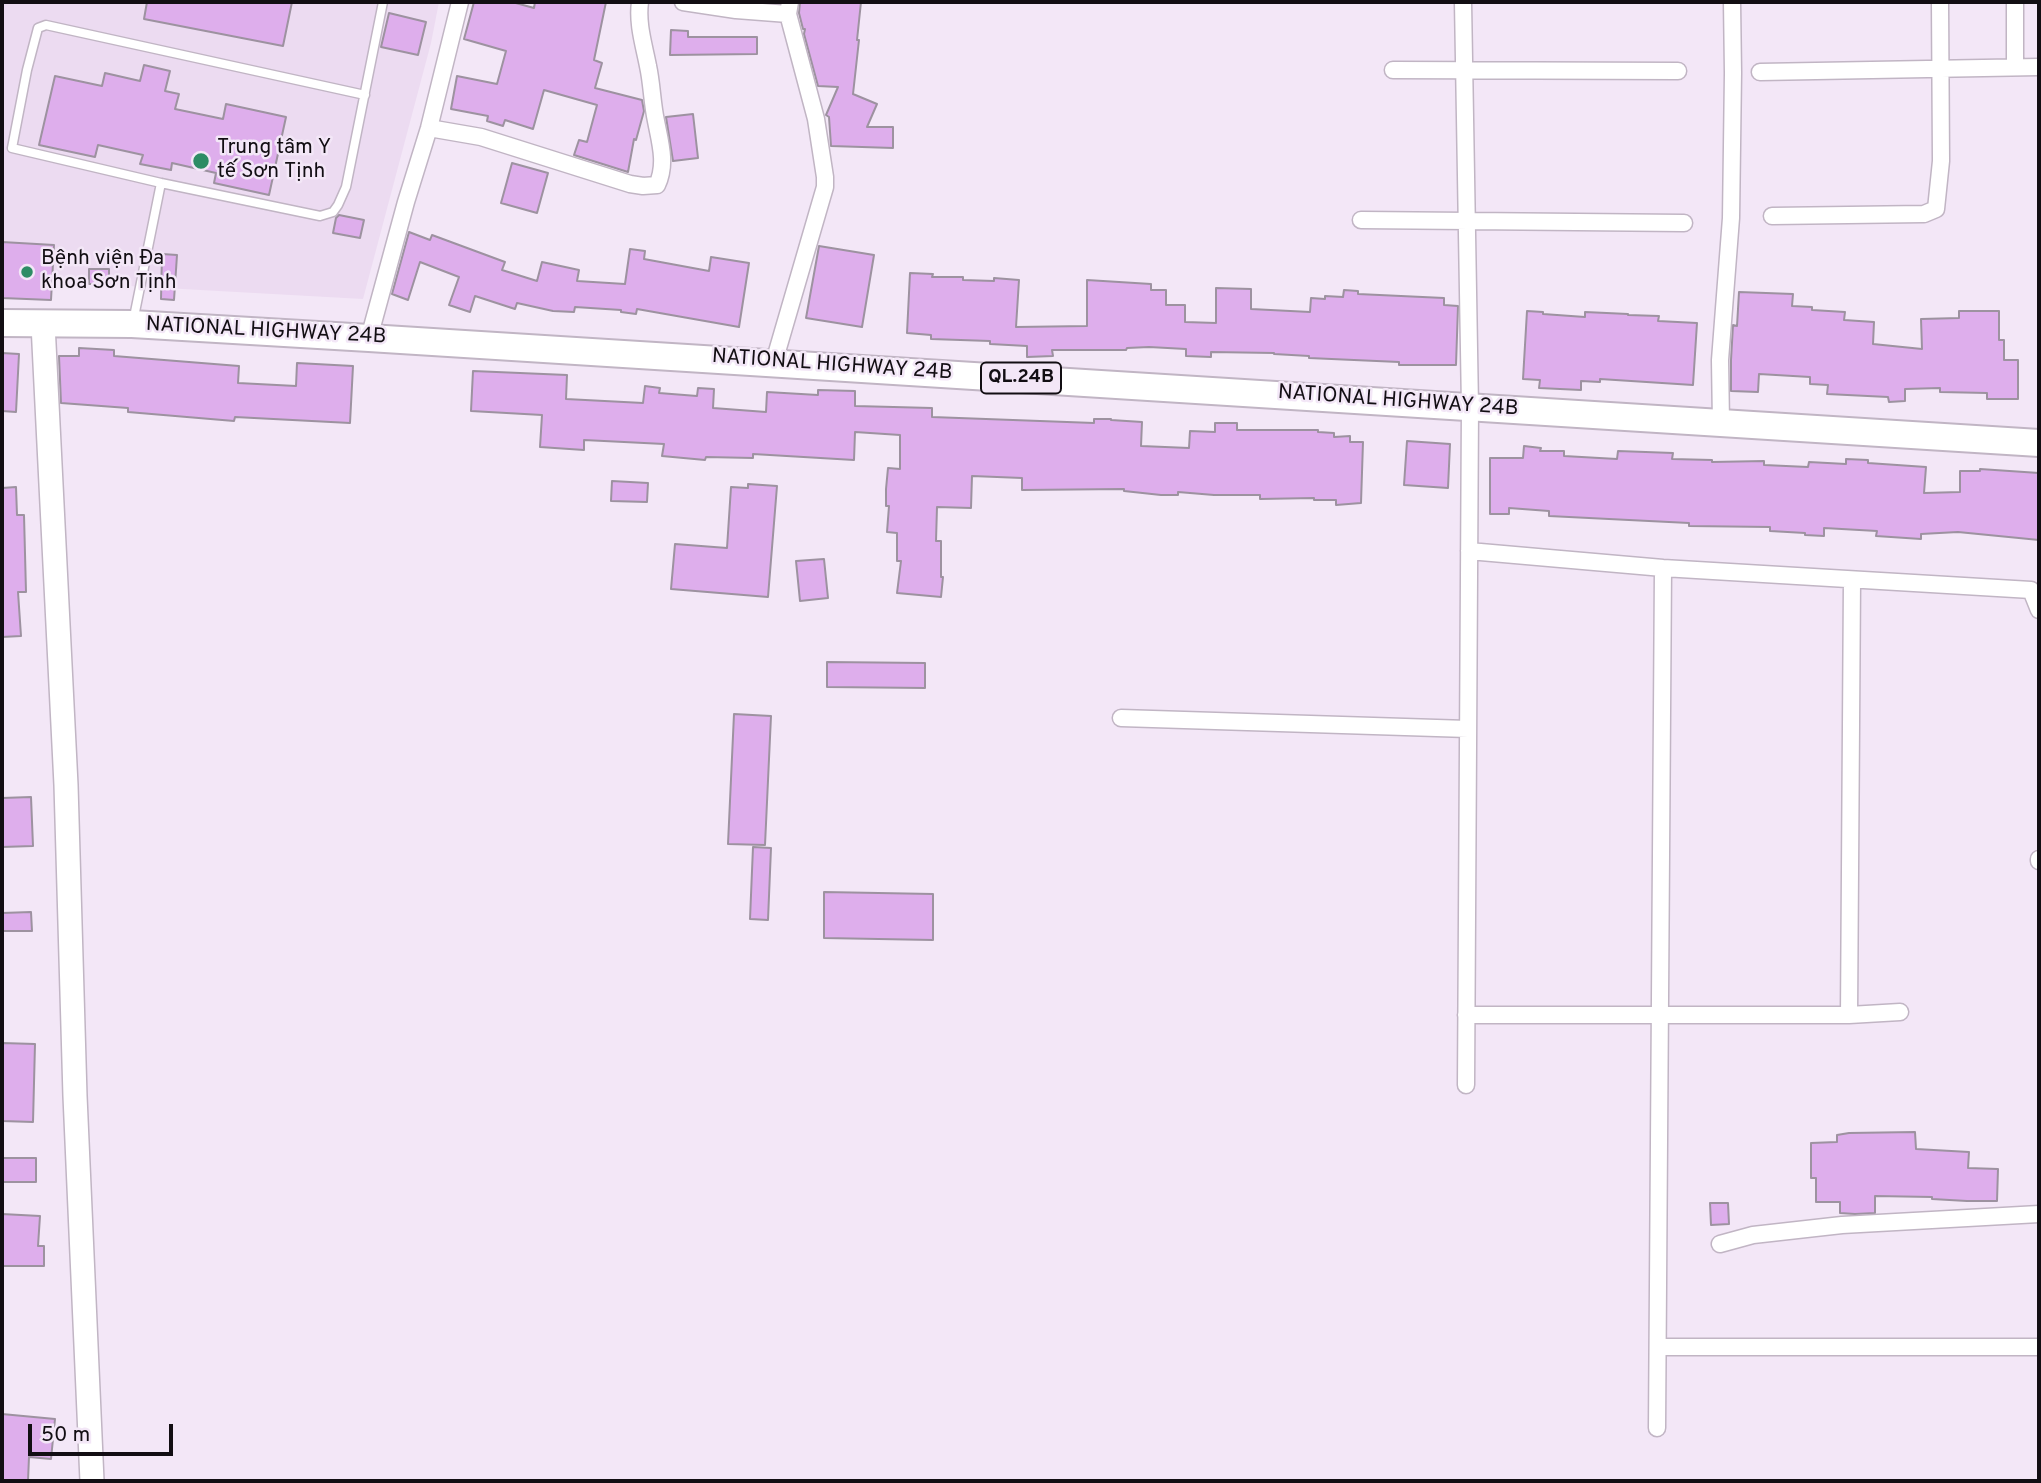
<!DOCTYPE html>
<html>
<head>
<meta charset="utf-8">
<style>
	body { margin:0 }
	#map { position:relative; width:2041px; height:1483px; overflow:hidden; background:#f3e7f7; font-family:Overpass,sans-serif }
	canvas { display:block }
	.frame { position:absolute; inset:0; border:4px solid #120e13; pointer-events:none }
	.scale { position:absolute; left:28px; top:1424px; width:145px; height:32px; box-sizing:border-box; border:4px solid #120e13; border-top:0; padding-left:9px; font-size:21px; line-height:24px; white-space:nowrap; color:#120e13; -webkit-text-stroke:5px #f3e7f7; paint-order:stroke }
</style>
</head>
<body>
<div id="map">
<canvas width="2041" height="1483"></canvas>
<div class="frame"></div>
<div class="scale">50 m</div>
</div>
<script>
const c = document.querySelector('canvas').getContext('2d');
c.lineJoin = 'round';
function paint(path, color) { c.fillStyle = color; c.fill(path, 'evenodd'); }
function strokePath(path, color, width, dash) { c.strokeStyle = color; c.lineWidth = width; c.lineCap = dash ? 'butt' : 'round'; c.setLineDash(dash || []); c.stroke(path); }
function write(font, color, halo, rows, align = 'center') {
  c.font = font + ' Overpass,sans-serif'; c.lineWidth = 5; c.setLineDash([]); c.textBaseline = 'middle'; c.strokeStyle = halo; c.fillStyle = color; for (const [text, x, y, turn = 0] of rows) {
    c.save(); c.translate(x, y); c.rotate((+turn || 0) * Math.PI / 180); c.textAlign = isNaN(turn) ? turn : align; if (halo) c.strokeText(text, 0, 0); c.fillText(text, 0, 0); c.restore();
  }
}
paint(new Path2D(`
	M2,2h437l-8,41 -68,256 -361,-20z`), '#ecdbf1');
const building = new Path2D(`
	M147,2h145l-9,44 -139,-27z
	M474,2h38l22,6 1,-6h71l-12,58 8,3 -7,25 47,12 2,11 -8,29 -2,-1 -6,33 -54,-17 5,-15 8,2 10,-37 -53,-15 -11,39 -28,-9 -2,6 -16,-5 1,-5 -37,-7 6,-33 40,8 9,-33 -42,-12z
	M800,2h61l-4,38h2l-6,54 24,10 -10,23h26v21l-62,-2 -2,-29 -3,-2 12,-28 -20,-1 -14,-52 1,-5h-2l-4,-16z
	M389,13l37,9 -8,33 -37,-8z
	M671,30l17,1v6h69v17l-87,1z
	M144,65l26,6 -5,20 14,3 -4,15 48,10 3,-15 60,13 -17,78 -55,-12 2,-10 -44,-10 -1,7 -31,-6 3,-9 -45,-10 -3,12 -56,-12 16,-69 47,10 3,-13 35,8z
	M693,114l5,44 -25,3 -7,-44z
	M512,163l36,10 -11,40 -36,-10z
	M339,215l25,5 -4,18 -27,-5 3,-15z
	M409,232l21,8 2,-5 73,27 -3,8 35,11 5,-19 37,8 -2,11 48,3 5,-35 15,2 -1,8 65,12 2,-14 38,6 -10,64 -102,-18 -1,5 -15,-2v-2l-46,-3 -1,5 -21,-1 -36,-8 -2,6 -40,-13 -5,16 -21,-7 10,-28 -39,-15 -12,38 -16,-6z
	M2,242l52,3 -3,55 -49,-2z
	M819,246l55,9 -12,72 -56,-9z
	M162,254l15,1 -3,45 -13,-1z
	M89,269h20v15h-20z
	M910,273l23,1 -1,3h31v3l31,1v-3l25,2 -3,47 71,-1v-46l64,4v6h15v15h19v17l31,1v-35l35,1v20l59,3 1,-14 14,1v-3l18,1 1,-7 14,1v3l86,4v7l14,1 -2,59h-57v-3l-90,-4v-2l-35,-2v-1l-63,-1v5l-25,-1v-7l-37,-2 -22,1 -1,2h-74l1,6 -26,1v-11l-37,-2v-3l-59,-2v-4l-24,-2z
	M1739,292l54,2 -1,12 20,1v3l33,2 -1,8 30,2 -1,22 49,5 -1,-30 38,-1v-7h40v29h5v20h14v39h-31v-6l-47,-1v-4l-35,1v12l-16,1 -1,-5 -61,-3 1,-9 -18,-1v-7l-51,-3 -1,18 -27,-1v-31l2,-35 4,1z
	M1527,311l16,1v2l42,3v-5l43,2v1l31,1 -1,5 39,2 -4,62 -93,-6v3l-19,-1v9l-42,-2 1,-8 -17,-1z
	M79,348l35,2v6l125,10 -1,17 58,3 1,-23 56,3 -3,57 -115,-6 -1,4 -106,-9v-4l-67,-5 -2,-47h20z
	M2,353l17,1 -3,58 -14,-1z
	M473,371l94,4 -1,24 77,4 2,-17 15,2 -1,5 38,3 1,-8 16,1 -1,19 53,4 1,-20 51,3v-5l37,1v15l77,2v9l162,6v-4h17v1l31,2 -1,24 48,2 1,-17 25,1v-9h22v7h81v2l16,1v4l16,-1v6h13l-2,61 -25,2v-5h-22v-2l-54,1v-4h-46l-36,-3v3h-17l-37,-4v-2l-102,1v-12l-50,-2 -1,32 -34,-1 -1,34h5v36h2l-2,20 -44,-4 4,-32h-4v-28l-10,-1 2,-26h-3v-17l2,-21 12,1v-34l-45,-3 -1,28 -101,-6v4l-47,-1 -1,3 -43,-4 2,-12 -80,-4v10l-44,-3 2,-32 -71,-4z
	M1407,441l43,3 -2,44 -44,-3z
	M1524,446l17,2 -1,3h24v5l53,3 1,-8 55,2 -1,6 40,1v2l52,-1v4l44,2 1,-5 37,2v-5l22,1v3l58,4 -2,26 36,-1v-21h20v-2l59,4v67l-81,-8 -37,2v5l-45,-3 1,-5 -53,-3v8l-19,-1v-2l-35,-2v-4l-81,-1v-3l-140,-7v-5l-40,-3v6h-19v-56h33z
	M612,481l36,2 -1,19 -36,-1z
	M748,484l29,2 -9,111 -97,-8 4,-45 52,4 4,-61 17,1z
	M16,487l1,28h7l2,77h-8l3,44 -19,1v-149z
	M824,559l4,39 -28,3 -4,-40z
	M827,662l98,1v25l-98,-1z
	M734,714l37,2 -6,129 -37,-1z
	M31,797l2,49 -31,1v-49z
	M753,847l18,1 -3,72 -18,-1z
	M824,892l109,2v46l-109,-2z
	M31,912l1,19h-30v-18z
	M2,1043l33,1 -2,78 -31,-1z
	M1915,1132l1,17 53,3 -1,16 30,1 -1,32h-30l-35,-2v-2l-57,-1v17l-20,1 -15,-1v-11h-24v-24h-5v-35l26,-1v-7l12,-2z
	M2,1158h34v24h-34z
	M1710,1203h18l1,21 -18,1z
	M2,1214l38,2 -2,30h6v20h-42z
	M2,1414l53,5 -4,40 -22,-2 -1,24h-26z`);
paint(building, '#deaeec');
strokePath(building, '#9d92a0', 2);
const lane = new Path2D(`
	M365,95l-319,-70 -8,3 -11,42 -15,78 149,35 159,33 13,-4 5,-7 8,-18 37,-185
	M133,322l28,-139`);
const street = new Path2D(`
	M683,2l53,8 52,4
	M1463,2l7,405 -4,678
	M2015,2v64
	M1393,70l285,1
	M1760,72l279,-5
	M429,128l52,9 149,47 13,2 14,-1c10,-21 3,-43 -1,-64 -4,-18 -4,-37 -8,-55 -4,-21 -11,-42 -8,-64
	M1772,216l152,-2 12,-5 5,-48 -1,-159
	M1361,220l323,3
	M369,338l37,-136 23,-74 31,-126
	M774,362l51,-175v-10l-9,-58 -28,-105 2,-12
	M1721,423l-1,-63 11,-142 2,-145 -1,-71
	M1469,551l194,17 368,22 8,20
	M1121,718l347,11
	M2039,861v-2
	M1466,1015h383l51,-3
	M1849,1015l3,-435
	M1720,1244l33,-9 89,-10 197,-11
	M1658,1347h381
	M1657,1428l6,-860`);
const secondary = new Path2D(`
	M43,324l23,461 9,311 17,385`);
const primary = new Path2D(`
	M2,323l130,1 237,14 1670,105`);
strokePath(lane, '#c1b5c4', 11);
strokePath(street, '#c1b5c4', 19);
strokePath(secondary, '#c1b5c4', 26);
strokePath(primary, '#c1b5c4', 30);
strokePath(lane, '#fff', 8);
strokePath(street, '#fff', 16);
strokePath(secondary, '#fff', 23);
strokePath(primary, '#fff', 26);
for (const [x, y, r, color] of [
	[201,161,9,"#2d8c65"],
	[27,272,7,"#2d8c65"]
]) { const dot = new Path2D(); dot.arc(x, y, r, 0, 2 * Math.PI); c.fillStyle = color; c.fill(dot); strokePath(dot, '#f3e7f7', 2.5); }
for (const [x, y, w] of [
	[1021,378,80]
]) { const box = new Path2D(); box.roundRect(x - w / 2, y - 15.5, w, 31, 5); c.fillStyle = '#f3e7f7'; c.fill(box); strokePath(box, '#120e13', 2); }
write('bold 19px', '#120e13', null, [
	["QL.24B",1021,378]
]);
write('21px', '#120e13', '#f3e7f7', [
	["Trung tâm Y",217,149],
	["tế Sơn Tịnh",217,173],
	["Bệnh viện Đa",41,260],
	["khoa Sơn Tịnh",41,284]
], 'left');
write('21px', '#120e13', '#f3e7f7', [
	["NATIONAL HIGHWAY 24B",266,332,3],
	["NATIONAL HIGHWAY 24B",832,366,4],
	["NATIONAL HIGHWAY 24B",1398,402,4]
]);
</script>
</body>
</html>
